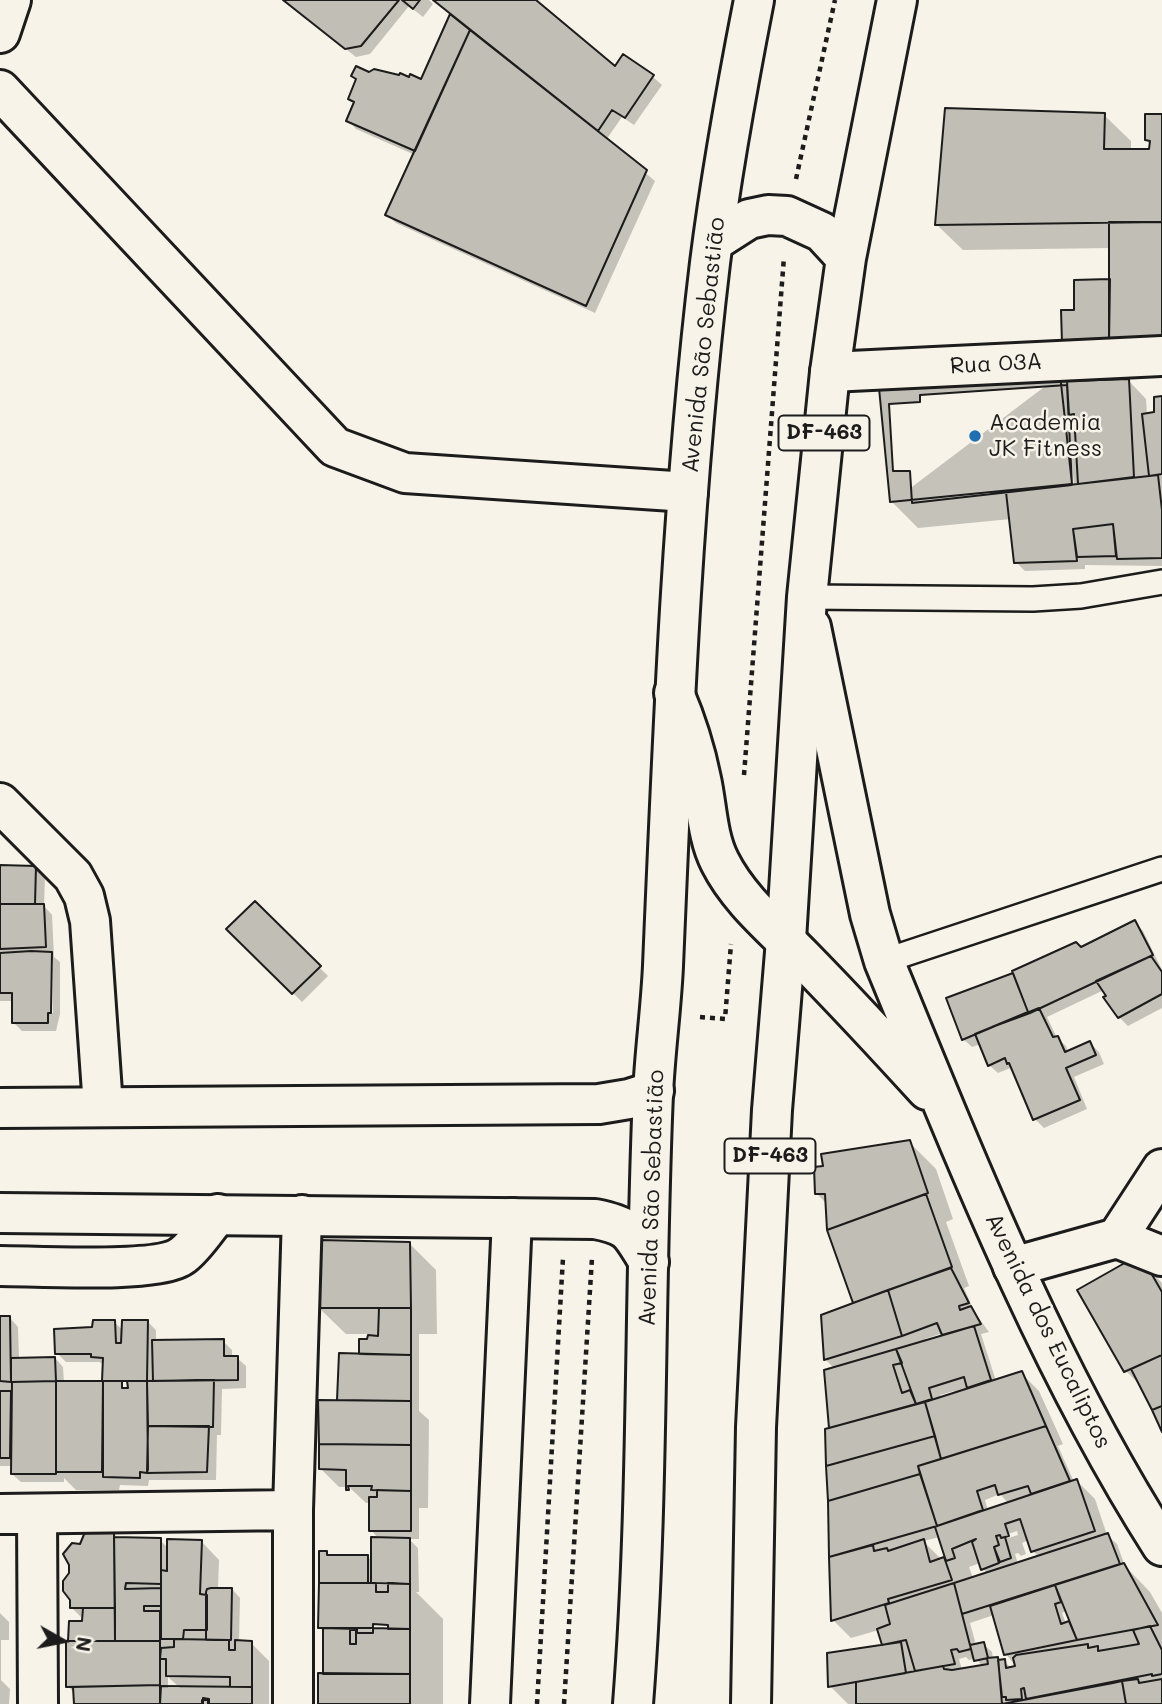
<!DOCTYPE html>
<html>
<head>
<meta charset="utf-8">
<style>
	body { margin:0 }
	#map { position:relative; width:1162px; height:1704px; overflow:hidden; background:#f7f3e8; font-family:Mali,sans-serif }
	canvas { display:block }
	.north { position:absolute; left:28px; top:1606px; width:70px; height:70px; -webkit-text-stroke:5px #f7f3e8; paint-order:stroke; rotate:99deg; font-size:19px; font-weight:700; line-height:28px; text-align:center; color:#1c1c1c }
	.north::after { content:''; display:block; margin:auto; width:24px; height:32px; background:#1c1c1c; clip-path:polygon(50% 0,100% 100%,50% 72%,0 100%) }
</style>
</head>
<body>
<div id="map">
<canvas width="1162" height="1704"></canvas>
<div class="north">N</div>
</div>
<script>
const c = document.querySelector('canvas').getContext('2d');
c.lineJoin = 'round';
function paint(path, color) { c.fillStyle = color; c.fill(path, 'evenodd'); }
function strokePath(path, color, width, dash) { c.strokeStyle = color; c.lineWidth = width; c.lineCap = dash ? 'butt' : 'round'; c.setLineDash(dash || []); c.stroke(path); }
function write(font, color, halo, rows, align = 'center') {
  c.font = font + ' Mali,sans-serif'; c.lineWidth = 5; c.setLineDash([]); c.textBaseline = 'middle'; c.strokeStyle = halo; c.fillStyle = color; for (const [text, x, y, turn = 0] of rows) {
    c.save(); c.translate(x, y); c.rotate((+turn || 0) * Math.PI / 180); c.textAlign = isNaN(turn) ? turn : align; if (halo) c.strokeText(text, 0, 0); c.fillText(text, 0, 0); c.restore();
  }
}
paint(new Path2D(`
	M283,0h146l4,4 -10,13 -14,-11 -39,48 -14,3z
	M435,0h99l82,68 7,-11 30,20 9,8 -28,40 -12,-8 -16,23 49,41 -60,132 -199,-90 -9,-8 28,-60 -59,-26 -8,-9 7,-16 -5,-5 7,-18 -4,-5 47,-1 22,6 30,-67z
	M1104,115l27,26v10h20v-6l-5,-5 16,-24v233l-86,-37 35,-31v-33l-148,2 -27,-26z
	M1060,375l7,8 61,-3 18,19 1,16 8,-1 7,-16v168l-77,-1v4l-60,2 -9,-9 -5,-43 -93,9 -26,-26zM1064,394l11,98 -3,1z
	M0,868h36l9,8 -1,30 8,9 2,42 6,5v52l-4,17h-34l-9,-9 1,-21h-14zM50,960h3v53h-3z
	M255,904l73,72 -26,26 -73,-73z
	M1134,922l9,9 19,39v38l-34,18 -9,-9 -15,-27 -57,27 10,21 9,8 2,6 22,-9 9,9 5,12 -30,13 13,32 -43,19 -9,-9 -22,-52 -15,6 -9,-8 -8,-21 -9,3 -9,-8 118,-90z
	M909,1142l27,27 17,50 -7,3 23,64 -5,2 11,25 14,19 -8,2 15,47 25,-8 18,18 24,53 -5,2 16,36 3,-1 18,18 12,36 10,9 8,22 25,26 12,21v91h-314l-18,-18 54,-40 -5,-16 -28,8 -18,-18 -3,-118 5,-133 -9,-9 -3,-44 34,-12 -28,-75 -2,-25 -11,-11zM943,1333l1,3 -18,6 -1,-3zM954,1391l1,3 -13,5 -2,-4zM1000,1494l9,10 -21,7 -3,-11zM1017,1531l1,4 -13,4 -3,-3zM940,1537l6,21 -5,1 -18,-18zM1029,1540l4,11 6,6 -21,7 -3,-10 3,-1 3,3 5,-2 -4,-11zM980,1563l7,11 -14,4 -4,-11zM1066,1611l5,11 -5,2 -4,-11zM994,1615l12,39 11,14 -5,1 -8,-8 -11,-2 -1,-7 -9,-8 -7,1 -6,-22zM966,1657l3,3 7,-2 6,8 -20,4 -3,-11z
	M410,1244l26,26 1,64h-18v77l10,9 -1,88h-9v31h-10l9,9 1,44h-3l27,27v85h-123l5,-29 -1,-43 -4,-4 6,-75 4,4 37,-1 6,6 6,-23 -8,-9 -1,-27h-4l-17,-16h-10l-18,-18 18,-67 1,-47 21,1 9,-22h-24l-27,-26zM372,1581l18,1v3h-18zM371,1623h19l-1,8 -18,-1z
	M1146,1267l16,16v145l-19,-40 -17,-17z
	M0,1318h10l8,9 1,32 36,-1 8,9 1,16h38l3,3v-21l-6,-3h-33l-9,-9 36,-25 21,-6 9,8 24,-9 9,9v11h67l9,9v8h5l9,8v22l-24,1 -1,46h-4l-1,45h-67l-1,6 -28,-1 -1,5h-43l-12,-12v4h-43l-9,-8v-8h-12zM120,1379l9,1 1,10 -10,-1z
	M114,1534l5,5 41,1 9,9 32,-8 18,19 -1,29h14l8,9 -1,44 12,1 18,18v43h-193l-1,-10 -7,-8 16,-66 -13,-13 10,-62zM168,1677l12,11h-12z
	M0,1613l9,9v18h-8v40l9,9 -1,15h-9z`), '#0003');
const building = new Path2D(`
	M283,0h116l-38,46 -16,3z
	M402,0h18l-7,9z
	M433,0h103l79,66 8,-12 31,21 -29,43 -13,-8 -14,21z
	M450,14l20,16 -55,121 -69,-30 8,-19 -6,-3 8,-20 -5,-3 5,-10 13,6 5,-3 25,6 1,-2 9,4 1,-3 11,5z
	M470,30l177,140 -61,136 -201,-91z
	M945,108l160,5 -1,36h45l1,-8 -5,-1v-26h17v108l-227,3z
	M1109,222h53v119l-53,1z
	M1110,279l-1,63 -47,1 -1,-33h13v-30z
	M1060,374l12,110 -182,18 -11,-114z
	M1129,379l5,98 -56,7 -4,-70 -5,1 -2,-34z
	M1067,385l5,100 -160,18 -2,-32h-17l-4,-67 31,-2v-7z
	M1162,396v78l-13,2 -7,-62 12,-2v-15z
	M1158,475l4,35v48l-45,1 -4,-35 -40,5 4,32 -63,2 -8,-71z
	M1113,524l3,32 -39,1 -4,-28z
	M0,865l36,1 -1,38h-35z
	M255,901l66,65 -29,28 -66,-65z
	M0,904h44l2,43 -46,2z
	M1135,920l18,35 -123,58 -38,14 36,-15 -16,-41 64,-29 5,5z
	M31,951l21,1 -1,61h-3v10h-36v-30h-12v-40z
	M1151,956l11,16v22l-44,24 -15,-21 3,-1 -10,-15z
	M1013,973l15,39 -66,28 -16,-42z
	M1039,1008l14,29 5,-1 7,16 25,-11 6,14 -30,13 14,32 -47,20 -24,-57 -2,1 -2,-6 -17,8 -13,-32z
	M910,1140l18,53 -101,37 -2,-36h-10l-1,-27 9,-1 -2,-12z
	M926,1194l26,73 -99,36 -26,-73z
	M320,1240l90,2 1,66h-93l-1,-48 3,1z
	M1130,1260l17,6 15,26v63l-38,17 -47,-82z
	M951,1268l18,35 -10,3 1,4 11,-4 10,18 -39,11 -5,-12 -35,13 -14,-46z
	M888,1290l14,46 -78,24 -3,-45z
	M379,1308h32v47l-52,-1v-15h8l1,-4 10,1z
	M0,1316h10l1,66 -11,-1z
	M93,1320h22l1,23h5l1,-23h26l-1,61h-45l1,-23 -12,-1v-3h-36l-1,-25 38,-2z
	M974,1326l17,54 -24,8 -3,-11 -35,11 3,11 -16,5 -20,-55z
	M224,1339v17h14v24l-85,1 -1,-41z
	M896,1349l6,14 -9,2 9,28 8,-3 6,14 -87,24 -5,-58z
	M339,1353l72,2v46l-74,-1z
	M1162,1355v51l-10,4 -21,-41z
	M55,1357l1,24 -45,1v-24z
	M1022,1371l24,55 -105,33 -16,-57z
	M214,1380l-1,47 -65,-1 -1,-45z
	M56,1381h47l-1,91h-46z
	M56,1381v93h-45l1,-92z
	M103,1381h19v7h6l-1,-7h20l1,88 -1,4 -7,-1v6l-37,-1z
	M0,1391h11l-1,67h-10z
	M318,1400l93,1v44l-92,-1z
	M925,1402l10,34 -109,30 -1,-37z
	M1162,1406v26l-10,-22z
	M148,1426h61l-2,46 -60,1z
	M1046,1426l24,55 -39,13 -3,-8 -30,9 -3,-10 -18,6 6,19 -46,16 -19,-60z
	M935,1436l6,23 -23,7 2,8 -92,27 -2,-35z
	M319,1444l92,1v46l-40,-1 1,-4h-24l1,4h-3v-20l-27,-1z
	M920,1474l17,52 -108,31 -1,-56z
	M1077,1479l18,52 -64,21 -11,-33 -15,5 4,12 -8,2 -1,-3 -4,1 3,9 -5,2 5,16 -18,7 -9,-28 4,-3 -24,10 3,9 -9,3 -11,-34 2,-1z
	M377,1490l34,1v40h-42v-34h8z
	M85,1532h29l1,76h-45v-8l-7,-9v-10l6,-8v-8l-6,-11 9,-11 8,1z
	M1108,1533l12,31 -158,50 -8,-31z
	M1000,1535l1,3 4,-1 6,21 -11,4 -6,-15 5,-2 -3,-9z
	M114,1537l47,1v46l-35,-1 -1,6 36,-1v18h-17v5h16v30h-45z
	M371,1537l39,1v46l-39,-1z
	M167,1539l35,1 -2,54 7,1v35h-23l-1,9h-22v-69l6,1z
	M924,1539l6,23 14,-5 8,23 -64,19 1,4 -58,18 -2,-64 44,-12 1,6 13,-3 1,3z
	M319,1551h8v4h41v28h-49z
	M1124,1563l34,62 -81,15 -22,-55z
	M319,1583h57v9h12v-9l22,1v45h-22v-4l-15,-1v4h-55z
	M954,1583l17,66 -12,3 -2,-3 -6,1 4,14 -40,7 -9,-31 -24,5 -5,-16 13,-5 -5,-19z
	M1055,1585l6,17 -6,2 6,20 8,-3 8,19 -73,15 -14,-49z
	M211,1588h21l-1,52h-25v-48l1,-3z
	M83,1608h32v33h-47l1,-20h13z
	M1150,1626l12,24v24l-10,2v-2l-126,25 -2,-11 -3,1 1,10 -16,1v-3h-4l-4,-37 7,-1 1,9 9,-2 -2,-8 3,-3 72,-11v4l10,-2v5l41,-7 -6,-14z
	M323,1628l34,1v4h16v-5l37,1v45h-87zM350,1630h6v14h-6z
	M174,1639l55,1v10h6v-10l17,1v46h-22v-10l-64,-1v-17h-6l1,-11 13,-1z
	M66,1641h94v44l-94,2z
	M901,1642l5,31 -78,14 -1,-34z
	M984,1642l4,16 -14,3 -4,-16z
	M998,1657l4,47h-146v-22l87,-16 1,3 8,1 36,-6 -1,-6z
	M318,1673l92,1v30h-92z
	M1138,1679l1,4 23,-4v25h-36l-4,-23z
	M1122,1681l4,23h-124l111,-21z
	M160,1685v19h-86l-1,-17z
	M161,1686l91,1v17h-44v-4h-6v4h-42z
	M161,1686l91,1v17h-43v-5l-6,-1v6h-43z`);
paint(building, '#c0beb5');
strokePath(building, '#1c1c1c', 2);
const service = new Path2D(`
	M807,597l226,2 48,-3 81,-14
	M884,961l278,-92`);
const minor = new Path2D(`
	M0,33l11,-33
	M0,90l335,357 70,26 283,19
	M830,372l332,-16
	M0,803l73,73 11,20 6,25 13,186
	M1117,1238l45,18
	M0,1266c35,0 160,8 183,-11 13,-10 24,-28 35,-41
	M1013,1267l104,-29 45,-69
	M0,1514l293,-4
	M37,1514l1,190
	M293,1704v-194l9,-295
	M490,1704l22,-486`);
const tertiary = new Path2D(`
	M811,627l59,287 14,47c82,199 162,403 278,585
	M674,693c12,28 21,56 27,86 6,27 6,58 19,83 19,38 54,66 83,96 42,43 83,87 124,132
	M0,1108l599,-4 30,-5 25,-8
	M0,1213l595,6c37,7 35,14 54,43`);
const primary = new Path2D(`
	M713,242l36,-23 19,-4 19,1 35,16 24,26
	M633,1704c16,-203 11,-407 20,-610 2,-43 8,-85 10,-128 10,-235 19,-470 47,-703 11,-88 27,-176 44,-263
	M751,1704l5,-277 16,-317 14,-170 21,-343 23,-225 16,-114 51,-258`);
strokePath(service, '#1c1c1c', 28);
strokePath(minor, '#1c1c1c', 44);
strokePath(tertiary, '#1c1c1c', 44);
strokePath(primary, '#1c1c1c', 44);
strokePath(new Path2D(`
	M796,179l39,-179
	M744,775l40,-518
	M700,1017l25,2 6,-75
	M537,1704l26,-446
	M564,1704l28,-446`), '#1c1c1c', 4.5, [5, 5]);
strokePath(service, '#f7f3e8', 23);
strokePath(minor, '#f7f3e8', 38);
strokePath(tertiary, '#f7f3e8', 38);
strokePath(primary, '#f7f3e8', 38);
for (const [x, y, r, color] of [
	[975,436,7,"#1f6fb2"]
]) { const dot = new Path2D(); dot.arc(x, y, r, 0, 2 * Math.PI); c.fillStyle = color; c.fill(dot); strokePath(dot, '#f7f3e8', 2.5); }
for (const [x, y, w] of [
	[824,433,91],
	[770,1156,91]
]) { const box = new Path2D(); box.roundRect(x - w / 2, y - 17.5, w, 35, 5); c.fillStyle = '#f7f3e8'; c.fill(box); strokePath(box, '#1c1c1c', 2); }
write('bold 21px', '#1c1c1c', null, [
	["DF-463",824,433],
	["DF-463",770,1156]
]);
write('23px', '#1c1c1c', '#f7f3e8', [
	["Avenida São Sebastião",704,345,-84],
	["Rua 03A",996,364,-3],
	["Avenida São Sebastião",652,1198,-88],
	["Avenida dos Eucaliptos",1048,1331,64]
]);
write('23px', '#1c1c1c', '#f7f3e8', [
	["Academia",989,423],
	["JK Fitness",989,449]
], 'left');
</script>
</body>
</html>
